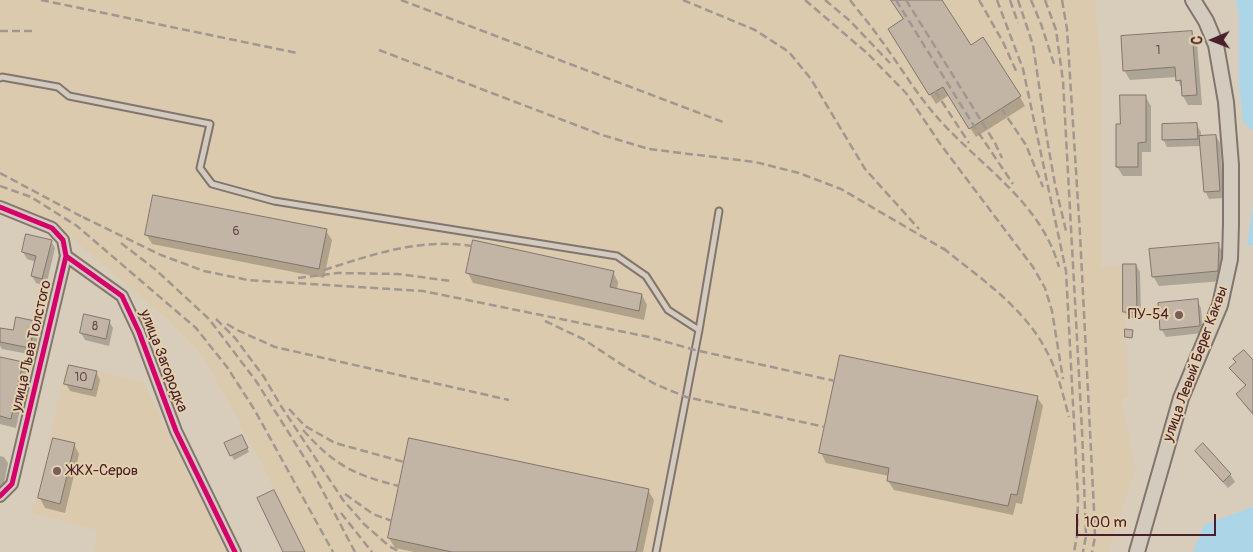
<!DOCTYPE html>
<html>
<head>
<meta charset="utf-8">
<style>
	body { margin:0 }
	#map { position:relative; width:1253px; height:552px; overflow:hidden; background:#d7cdba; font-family:Pangolin,sans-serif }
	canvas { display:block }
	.north { position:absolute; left:1188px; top:15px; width:50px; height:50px; -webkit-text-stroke:4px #e3d1ae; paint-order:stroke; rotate:269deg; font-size:14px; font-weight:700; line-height:20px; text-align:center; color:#4a1f2b }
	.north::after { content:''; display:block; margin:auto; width:18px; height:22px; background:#4a1f2b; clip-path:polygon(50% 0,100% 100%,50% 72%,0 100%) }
	.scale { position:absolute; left:1076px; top:514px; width:140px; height:22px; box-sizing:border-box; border:2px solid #4a1f2b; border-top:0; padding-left:6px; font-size:15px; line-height:18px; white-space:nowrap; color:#4a1f2b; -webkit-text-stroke:4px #e3d1ae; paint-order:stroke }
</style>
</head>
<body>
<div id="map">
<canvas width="1253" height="552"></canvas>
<div class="north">С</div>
<div class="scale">100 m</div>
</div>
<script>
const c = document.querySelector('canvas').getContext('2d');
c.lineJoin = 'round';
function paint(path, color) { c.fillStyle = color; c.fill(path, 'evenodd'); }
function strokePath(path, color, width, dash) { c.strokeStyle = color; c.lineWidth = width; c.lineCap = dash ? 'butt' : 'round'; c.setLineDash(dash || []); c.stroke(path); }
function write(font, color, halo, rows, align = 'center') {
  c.font = font + ' Pangolin,sans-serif'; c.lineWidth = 4; c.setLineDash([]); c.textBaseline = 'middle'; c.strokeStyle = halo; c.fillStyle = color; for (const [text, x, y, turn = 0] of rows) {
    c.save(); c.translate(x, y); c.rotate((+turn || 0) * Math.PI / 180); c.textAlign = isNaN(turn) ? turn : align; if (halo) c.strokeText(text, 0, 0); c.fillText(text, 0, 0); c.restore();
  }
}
paint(new Path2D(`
	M0,0h1094l7,64v203l21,-2 6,131 -7,3 14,69 -27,84h-803l-43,-88 -59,-108 -32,-34 -116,-99 -36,-13 -2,-4 -17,-4z
	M67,364l76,18 83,170h-132l4,-21 -65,-19z`), '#dbcaad');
paint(new Path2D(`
	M1236,0h17v131l-10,-9 -4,-39v-66z
	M1253,205v40h-6z
	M1253,507v45h-60l11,-27z`), '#acd6e8');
paint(new Path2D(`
	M892,0h49l29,47 50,50 5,9 -49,31 -27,-42 -13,9 -41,-65 10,-19z
	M1191,32l6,10 5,63h-14l-5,-9 -1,-6 -5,-13 -47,3 -6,-10z
	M1145,96l6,10v46h-9v24h-19l-6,-9 4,-42z
	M1196,124l5,8v5l15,-1 4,7 4,55 -15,1 -4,-8 -4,-45 -34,1 -4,-8z
	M326,231l6,9 -8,38 -172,-34 -6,-10z
	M51,241l4,7 -9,38 -10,-3 -4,-7 4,-14 -9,-3 -4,-7z
	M1218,244l5,9v28l-64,5 -6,-10z
	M1136,265l4,7 1,46h-13l-4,-7z
	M613,272l5,10 -1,8 25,5 5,10 -3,15 -171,-37 -5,-10z
	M1197,300l4,8 2,25 -37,4 -4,-7z
	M109,321l4,7 -4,18 -24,-6 -4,-7z
	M35,322l4,7 -5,26 -32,-6 -2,-3v-17l14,3z
	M0,359l22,4 6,10 -12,55 -16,-4z
	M1253,362v53l-16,-20 9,-9 -10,-10 -5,-8z
	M96,372l4,8 -4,17 -26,-6 -4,-7z
	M1037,397l6,9 -21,98 -6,-1 -3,12 -119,-25 -6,-9 1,-5 -63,-13 -5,-10z
	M244,441l5,11 -15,8 -8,-16z
	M74,444l5,10 -14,59 -20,-5 -5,-10z
	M1197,451l33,23 5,8 -7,6 -27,-30z
	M0,456l4,1 4,6 -5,26 -3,-1z
	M648,490l6,10 -11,52h-229l-19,-4 -6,-10z`), '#0003');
const building = new Path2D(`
	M891,0h51l29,45 12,-8 38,59 -52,33 -26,-42 -14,8 -41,-66 15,-10z
	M1192,31l5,64 -15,1 -1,-16 -5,1 -1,-14 -52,4 -2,-35z
	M1120,95h26v47l-8,1v24h-22v-43h4z
	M1197,123l1,16 -36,1v-16z
	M1216,135l4,56 -16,1 -5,-56z
	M153,195l174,34 -8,40 -174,-34z
	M26,234l26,6 -10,39 -11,-3 5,-20 -14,-4z
	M473,240l141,31 -4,16 32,7 -3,17 -173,-38z
	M1219,243l-1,28 -66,6 -3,-28z
	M1123,264h13l1,48h-14z
	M1198,299l2,27 -40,4 -2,-27z
	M84,314l26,6 -4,19 -26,-6z
	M16,317l19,4 -5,27 -30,-6v-14l13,2z
	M1125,329l8,1 -1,8 -7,-1z
	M1244,350l9,10v54l-17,-20 10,-9 -17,-17 7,-6 -3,-3z
	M840,355l198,41 -21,99 -6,-1 -3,12 -121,-25 2,-13 -70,-15z
	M0,357l23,5 -12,57 -11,-3z
	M69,365l28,6 -5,19 -28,-6z
	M242,435l6,13 -18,8 -6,-13z
	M53,438l22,5 -15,61 -22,-6z
	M409,438l240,51 -13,63h-184l-64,-14z
	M1203,443l28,31 -8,8 -28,-31z
	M274,490l31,62h-22l-26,-54z`);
paint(building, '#c2b5a6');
strokePath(building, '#82756f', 1);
const lane = new Path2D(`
	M0,78l2,-1 56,10 11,9 141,28 -10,44 12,16 62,17 343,55 29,20 22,34 31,20
	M656,552l43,-222 20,-119`);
const street = new Path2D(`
	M0,207l52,21 11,12 3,16 56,40 17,36 37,99 59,121
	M0,496l12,-12 54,-228`);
const secondary = new Path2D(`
	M1137,552l44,-154 39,-93 10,-46 1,-35v-59l-5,-63 -10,-57 -10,-24 -13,-21`);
strokePath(lane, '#82756f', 9);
strokePath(street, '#82756f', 14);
strokePath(secondary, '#82756f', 18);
strokePath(lane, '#d3cbbe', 5);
strokePath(street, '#d3cbbe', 10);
strokePath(secondary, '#d3cbbe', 14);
strokePath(new Path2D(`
	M41,0l256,53
	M401,0l322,122
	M683,0l72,30 34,22 22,27 54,90 54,60
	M805,0l62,53 39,40 35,52 92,122 12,21 7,23 11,68
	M825,0l24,20 41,43
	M850,0c9,12 19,23 28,36 18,24 34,51 53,74 43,53 108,87 128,157
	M896,0l78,126 39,58
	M906,0l89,143 7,15
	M979,0l24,42 14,31
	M997,0l26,69 43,202 12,227 -1,38 -3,16
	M1010,0l8,23
	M1018,0l15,45 14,94 8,45 11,47
	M1031,0l10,24 14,43
	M1045,0l11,30 7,51 19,349 4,106 -3,16
	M1062,0l5,29 13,205 14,276 1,27 -3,15
	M0,31h33
	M379,50l223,85 47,14 106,13 44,11 42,16 106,62
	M935,91l34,52
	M1001,108l25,37 17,42
	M0,173l88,47
	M0,186l31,11 46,29 119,102 31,39 27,42 79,143
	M83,217l78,38 43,16 44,9 175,11 226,46 46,13 140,31
	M121,243l35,27 53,49 47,62 53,84 46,87
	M943,248c38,31 81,59 104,104 11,20 16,43 22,65
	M324,270c50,-16 95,-32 148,-24
	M298,278l39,-5 61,1 53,7
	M216,319l19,19 29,39 17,29 62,94 21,24 25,22 11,6
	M545,321l38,18 44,29 28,16 31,13 139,30
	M227,324l10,6 38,17 234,53
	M289,409l16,17 30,17 69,19
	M303,430c31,35 51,45 96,56
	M345,494l28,20 19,7
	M341,513l31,39`), '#a19790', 2.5, [8, 4]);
strokePath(new Path2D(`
	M0,207l52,21 11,12 3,16 56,40 17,36 37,99 59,121
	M0,496l12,-12 54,-228`), '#d6006c', 5);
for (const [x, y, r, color] of [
	[1179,315,5,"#7b5c5d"],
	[57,471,5,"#7b5c5d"]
]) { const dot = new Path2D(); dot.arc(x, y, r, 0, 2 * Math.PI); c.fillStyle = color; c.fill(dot); strokePath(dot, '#e3d1ae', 2); }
write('12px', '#69464b', null, [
	["1",1158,51],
	["6",236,232],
	["8",95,327],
	["10",81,378]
]);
write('15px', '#4a1f2b', '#e3d1ae', [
	["ПУ-54",1169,315],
	["ЖКХ-Серов",67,471,"left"]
], 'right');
write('15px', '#4a1f2b', '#e3d1ae', [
	["улица Льва Толстого",32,346,-77],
	["улица Загородка",163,361,69],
	["улица Левый Берег Каквы",1196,364,-70]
]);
</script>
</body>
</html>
